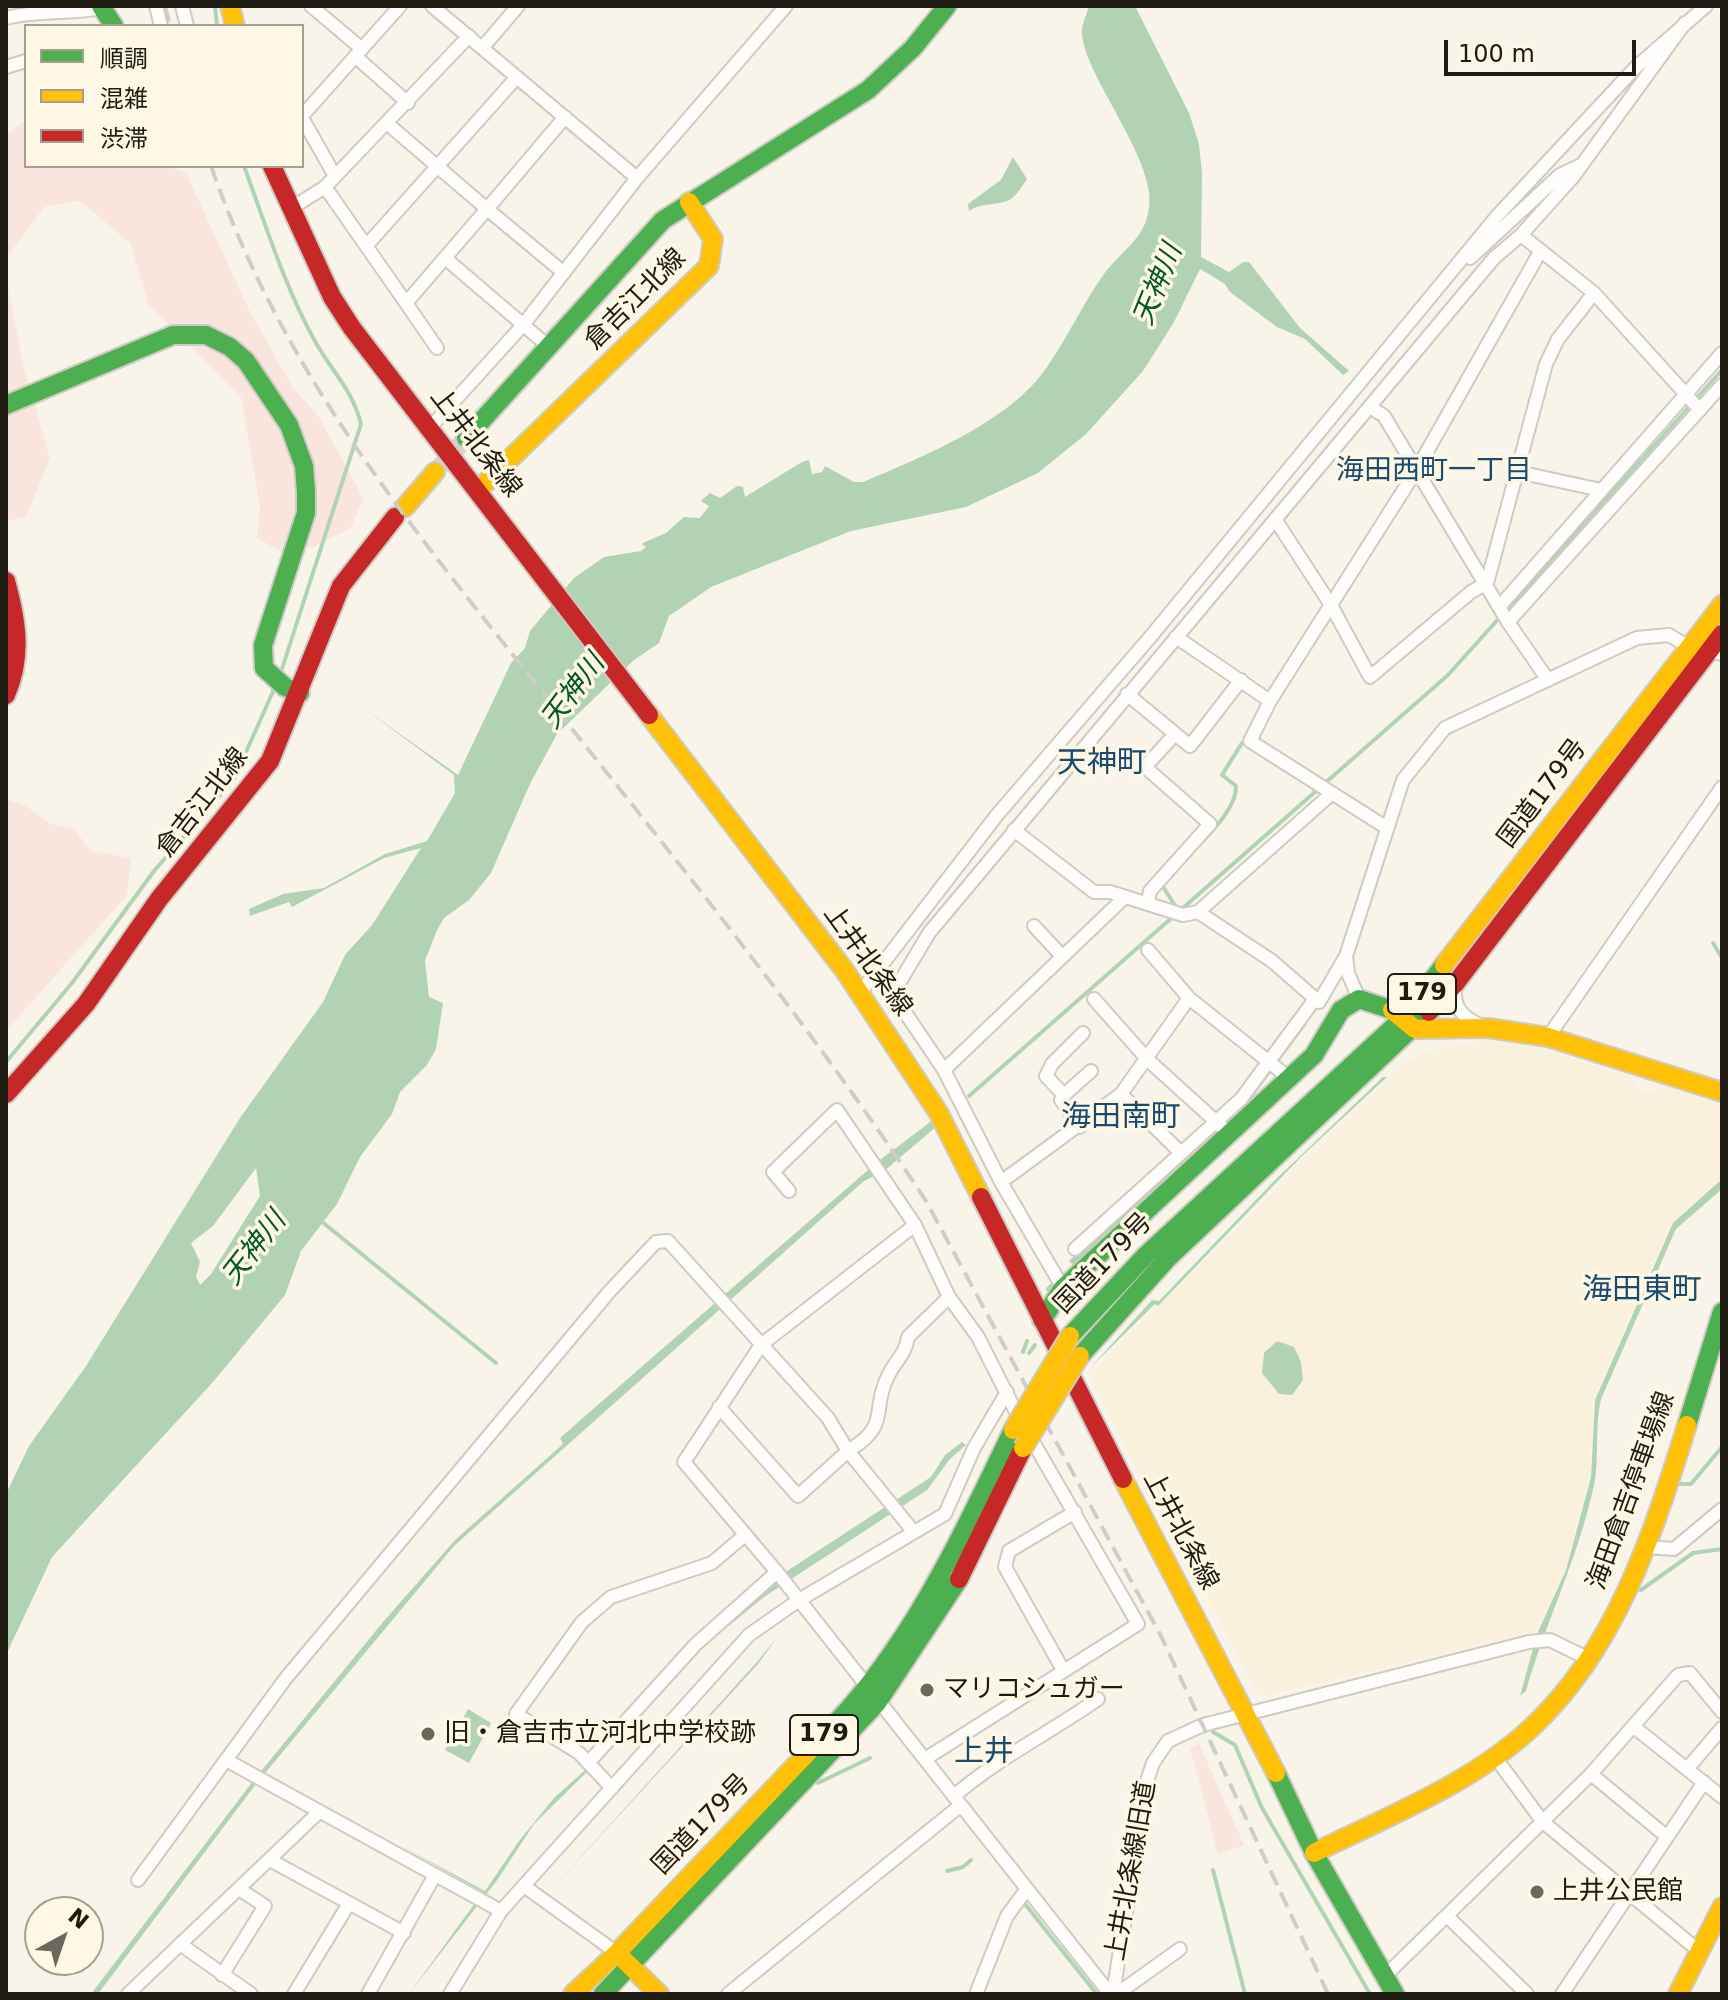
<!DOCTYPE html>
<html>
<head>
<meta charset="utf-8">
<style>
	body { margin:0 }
	#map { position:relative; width:1728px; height:2000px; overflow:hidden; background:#f8f4ea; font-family:"DejaVu Sans","Noto Sans JP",sans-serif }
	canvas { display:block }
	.frame { position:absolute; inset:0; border:8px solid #1e1b12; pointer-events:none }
	.legend { position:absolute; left:24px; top:24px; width:280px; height:144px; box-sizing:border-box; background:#fef7e4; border:2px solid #a49f90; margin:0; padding:10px 14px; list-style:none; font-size:24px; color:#1e1b12 }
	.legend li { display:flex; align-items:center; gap:16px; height:40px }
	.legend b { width:40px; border:2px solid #a49f90 }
	.north { position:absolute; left:24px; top:1896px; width:80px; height:80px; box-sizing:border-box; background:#fef7e4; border:2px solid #a49f90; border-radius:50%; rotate:40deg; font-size:22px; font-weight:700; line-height:32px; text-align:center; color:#1e1b12 }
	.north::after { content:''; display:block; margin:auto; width:28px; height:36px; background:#6a675e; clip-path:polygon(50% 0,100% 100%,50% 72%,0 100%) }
	.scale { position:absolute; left:1444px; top:40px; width:192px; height:36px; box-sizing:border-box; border:4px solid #1e1b12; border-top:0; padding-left:10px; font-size:24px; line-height:28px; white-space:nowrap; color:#1e1b12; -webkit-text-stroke:6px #fef7e4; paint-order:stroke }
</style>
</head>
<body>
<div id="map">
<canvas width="1728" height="2000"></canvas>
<div class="frame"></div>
<ul class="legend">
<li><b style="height:10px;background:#4caf50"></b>順調</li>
<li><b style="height:10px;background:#ffc107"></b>混雑</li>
<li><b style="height:10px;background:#c62828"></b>渋滞</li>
</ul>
<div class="north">N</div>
<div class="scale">100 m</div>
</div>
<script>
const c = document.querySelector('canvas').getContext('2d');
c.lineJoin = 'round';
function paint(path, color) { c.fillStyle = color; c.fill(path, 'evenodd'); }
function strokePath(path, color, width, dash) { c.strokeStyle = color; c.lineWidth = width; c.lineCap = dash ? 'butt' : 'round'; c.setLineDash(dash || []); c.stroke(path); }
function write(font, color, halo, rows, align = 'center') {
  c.font = font + ' "DejaVu Sans","Noto Sans JP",sans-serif'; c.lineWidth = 7; c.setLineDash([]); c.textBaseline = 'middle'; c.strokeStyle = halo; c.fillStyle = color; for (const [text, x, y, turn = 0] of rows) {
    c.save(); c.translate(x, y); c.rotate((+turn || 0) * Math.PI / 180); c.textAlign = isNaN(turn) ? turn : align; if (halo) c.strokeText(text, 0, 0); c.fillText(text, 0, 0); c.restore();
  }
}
paint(new Path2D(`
	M1485,1040l42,5 108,32 -1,9 14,9 19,-9 55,19v73l-50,44 -79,177 -4,78 -24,93 -29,61 -271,65 -9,-8 -168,-312 315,-311 35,-16z`), '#faf1dc');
paint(new Path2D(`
	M26,120v46h143l17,7 63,137 44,78 26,29 44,81 -12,30 -38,19 -31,5 -25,-14 3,-31 -19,-110 -93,-93 -17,-60 -51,-43 -36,6 -38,51v-123z
	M6,276l17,89 27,93 -24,59 -20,4z
	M6,799l20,7 25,18 23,5 17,22 40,7 -4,37 -121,136z
	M1199,1744l45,101 -26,9 -28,-106z`), '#f9e5de');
paint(new Path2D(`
	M1089,6h46l54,107 10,31 3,29 -1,84 28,15 14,-10h6l51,66 49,43 -6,4 -38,-36 -28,-12 -47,-35 -5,-8 -25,-15 -26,53 -31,49 -57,63 -48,39 -72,34 -115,24 -140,56 -42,29 -10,27 -25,17 -77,74 -27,50 -39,89 -22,27 -25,18 -7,12 -12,31 4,36 14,6 -7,46 -9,16 -27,27 -8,22 -32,43 -23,47 -36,47 -16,44 -72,87 -161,175 -46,98v-161l23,-48 57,-80 154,-248 83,-116 22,-47 27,-30 49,-77 -37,10 -92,49 -3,-5 -39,14 -1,-7 34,-15 41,-6 61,-34 42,-13 28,-48 -1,-18 -88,-65 92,65 53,-112 14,-15 5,-17 44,-53 30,-21 37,-6 5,-4 -4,-3 3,-2 21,-9 18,-16 16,1 9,-12 -8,-5 9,-8 10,5 17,-12 6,1 2,10 57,-35 7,-2 3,14 10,-2 3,-6 29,16h9c59,-25 147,-60 184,-115 21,-30 36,-64 57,-93 22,-29 49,-39 45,-82 -6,-49 -70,-127 -67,-163 1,-7 5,-16 7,-23zM256,1168l4,28 -49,78 -11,11 -4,-8 4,-15 -9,-19 22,-17z
	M1013,157l14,22c-4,6 -11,18 -18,21 -12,6 -27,2 -40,11l-1,-7 33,-24z
	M1303,1021l4,3 -61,82 -172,160 -5,-5 99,-90z
	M1383,1077h4l-86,80 -143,149 -3,-2 -64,63 61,-67 7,1 114,-119z
	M933,1120l4,6 -54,46 -19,9 -410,365 -198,238 -158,210h-7l162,-213 130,-159 73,-83 107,-95 -3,-6 40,-35 276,-240z
	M1722,1179v10l-46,40 -75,170c-7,28 -1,58 -7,86 -15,71 -48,136 -68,206l-6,5 17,-62 29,-64 25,-93 4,-77 78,-177z
	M1277,1341l17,6 7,15 2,18 -11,15 -13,-1 -17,-21 2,-20z
	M962,1442l4,3 -16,14 -23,31 -163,107 -65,53 -104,114 -61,60 -36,55 -89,115 74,-102 -85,-48 87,47 34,-50 35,-43 31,-28 113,-123 86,-74 147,-96 14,-22z
	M778,1636l-20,28 -209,228 208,-230z
	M468,1709l23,14 -22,40 -24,-13z`), '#b1d3b4');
strokePath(new Path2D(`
	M215,6l2,20
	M244,166c22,60 41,122 72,177 17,30 36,46 45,81l-81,251
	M1200,844c13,-14 37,-38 36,-58l-14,-11 20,-32
	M1162,885l12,19
	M1713,943l9,15
	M6,1062l66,-79 82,-112 80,-92 41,-92
	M969,1096l479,-421 274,-305
	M321,1221l175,142
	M1048,1289l3,-3
	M1023,1352l4,-11
	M1029,1353l6,-8
	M1675,1484h16l31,-37
	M1641,1590l52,-37 29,-4
	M1213,1732l22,13 27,63 108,186
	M818,1783l52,-25
	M1213,1870l32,124
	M947,1871l16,-4 8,-7
	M1025,1904l71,89`), '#b1d3b4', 4);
strokePath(new Path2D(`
	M435,472l31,-34`), '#d7d3ca', 18, [18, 9]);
const street = new Path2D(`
	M156,6l5,20
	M182,6l5,20
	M311,6l51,43
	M432,6l205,172
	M6,18c32,-8 64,-4 96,-10
	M483,47l35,-41
	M355,56l53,47
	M6,67l20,-6
	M302,116l98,-110
	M302,118l33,58
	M325,187l81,116 81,-94 -98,-84
	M290,209l35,-22 144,-151
	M1521,235l73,58 106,117
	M367,245l150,-168
	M445,258l103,88
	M1470,258l90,-83 21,-10
	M564,273l-77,-64 78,-92
	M406,303l31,45
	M1370,407l14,9 124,206 40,58
	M429,429l94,-104 114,-147 149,-172
	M1518,472l83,18
	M1275,519l56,86 39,72 101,-85 16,-9 59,-219 12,-25 36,-46
	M1500,606l222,-253
	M1508,622l214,-237
	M1176,637l94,64
	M1127,694l63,52 51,-66
	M1387,828l-137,-87 20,-40 147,-232 123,-217
	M1014,830l80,62h16l73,23 15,-3 132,-117
	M1148,902l2,-11 60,-67 -65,-57 30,-33
	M1198,912l74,49 47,41 27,-46
	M1034,926l27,29
	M1148,950l41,48 100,80
	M1455,986c-2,22 7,31 27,40
	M860,993l137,-178 155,-180 345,-419 139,-149 70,-61
	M1094,999l54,61 74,67
	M1359,999l-11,-26 -2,-17 57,-176 42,-52 192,-90 32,-3 20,12 33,7
	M1548,1037l174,-250
	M944,1070l181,-173
	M1121,1094l60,59
	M1064,1095l27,-24
	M1080,1127l-19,-27 3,-5 -18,-19 6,-12 31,-31
	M1001,1182l120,-88 68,-96
	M789,1191l-16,-19 64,-62 78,115
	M1075,1249l166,-150 74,-100
	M1063,1288l-62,-106 -57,-112 -46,-68v-17l31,-52 565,-675 27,-23 52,-58 112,-154
	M913,1531l-65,-80c44,-27 22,-39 40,-75 7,-15 18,-22 20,-39l41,-40
	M1645,1547l29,2 48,-40
	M1063,1670l-58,-103 4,-16 66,-39
	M1634,1727l88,70
	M1495,1757l48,65 156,129
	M925,1759l213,-135 -121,-210 -39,-77 -29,-40 -34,-72 -154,120 -77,117 93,110 333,422
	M226,1760l275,151
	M588,1763l108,-119 81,-72
	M1687,1769l35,-41
	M1591,1774l75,62
	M612,1788l-33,-35 -63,-39 66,-92 29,-25 101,-34 33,-28
	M954,1796c44,-38 97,-64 144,-97
	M270,1860l134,73
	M138,1880l148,-202 323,-386 47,-50 12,-1 160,177 20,33 -50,45 -79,-89
	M524,1886l93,67
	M1447,1916l80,78
	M180,1944l71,50
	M222,1975l43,-69 -26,-17
	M1384,1977l207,-203 87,-99 12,-2 32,39
	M128,1994l191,-182
	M294,1994l54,-89
	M368,1994l67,-119
	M450,1994l51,-83 248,-276 50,-35 146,-86 29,-66 33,-56
	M728,1994l233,-189
	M976,1994l31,-78 19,-26
	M1113,1994l34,-213 6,-18 15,-22 35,-16 326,-83 21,-2 41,20
	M1117,1994l63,-45
	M1562,1994l142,-212`);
const fast = new Path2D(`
	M101,6l13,20
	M6,405l167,-70h33l24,12 16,14 43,64 15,41 2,26v21l-43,132 1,23 21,19 15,6
	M466,438l197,-218 205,-130 45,-42 34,-42
	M1042,1320l21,-32 251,-233 27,-45 18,-11 33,11
	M1070,1336l77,-82 255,-235 42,-54
	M1080,1356l88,-98 261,-246
	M1687,1425l35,-113
	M833,1726c81,-85 129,-191 180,-296
	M1276,1773l38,80 81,141
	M603,1994l274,-291 82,-124`);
const slow = new Path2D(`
	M230,6l5,20
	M478,490l231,-224 4,-27 -24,-37
	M405,507l30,-35
	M649,715l196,256 93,141 43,85
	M1444,965l278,-360
	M1392,1010l23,19 73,-1 60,9 174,55
	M1123,1479l153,294
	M1314,1853c72,-36 155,-68 216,-124 86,-79 123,-195 157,-304
	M621,1957l38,37
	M573,1994l44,-41 216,-227
	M1678,1994l44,-87`);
const jam = new Path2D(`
	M272,166l60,131 20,31 297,387
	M6,581c11,40 17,75 0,114
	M1429,1012l26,-28 267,-350
	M6,1094l80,-90 73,-105 111,-138 71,-175 54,-69
	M981,1197l142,282
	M959,1579l64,-131`);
strokePath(street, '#cecbc2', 16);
strokePath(fast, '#cecbc2', 22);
strokePath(slow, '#cecbc2', 22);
strokePath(jam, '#cecbc2', 22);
strokePath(street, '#fefdfc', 12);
strokePath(fast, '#4caf50', 18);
strokePath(slow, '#ffc107', 18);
strokePath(jam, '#c62828', 18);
strokePath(new Path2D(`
	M165,6l5,20
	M211,166c77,222 218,382 361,563 121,152 248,310 354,472l235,435 167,358`), '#cecdca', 4, [16, 8]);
const slowBridge = new Path2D(`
	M1013,1430l57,-94
	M1023,1448l57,-92`);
strokePath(slowBridge, '#cecbc2', 22, []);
strokePath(slowBridge, '#ffc107', 18);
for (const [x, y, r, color] of [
	[927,1690,8,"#6a675e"],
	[428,1734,8,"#6a675e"],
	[1537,1892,8,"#6a675e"]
]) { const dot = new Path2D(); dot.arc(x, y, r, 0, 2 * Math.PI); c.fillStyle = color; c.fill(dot); strokePath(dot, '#fef7e4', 3); }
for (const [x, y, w] of [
	[1422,994,68],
	[824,1735,68]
]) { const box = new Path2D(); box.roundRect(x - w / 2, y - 20, w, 40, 6); c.fillStyle = '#fef7e4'; c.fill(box); strokePath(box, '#1e1b12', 2); }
write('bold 24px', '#1e1b12', null, [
	["179",1422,994],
	["179",824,1735]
]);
write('26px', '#1e1b12', '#fef7e4', [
	["倉吉江北線",636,300,-45],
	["上井北条線",475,443,52],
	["国道179号",1543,794,-53],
	["倉吉江北線",203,803,-52],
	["上井北条線",867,961,54],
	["国道179号",1104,1264,-46],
	["海田倉吉停車場線",1632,1491,-70],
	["上井北条線",1180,1531,62],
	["国道179号",702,1825,-46],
	["上井北条線旧道",1132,1871,-80]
]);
write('26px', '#1e1b12', '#fef7e4', [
	["マリコシュガー",943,1690],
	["旧・倉吉市立河北中学校跡",444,1734],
	["上井公民館",1553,1892]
], 'left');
write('italic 28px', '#035827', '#fef7e4', [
	["天神川",1159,285,-68],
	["天神川",574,692,-53],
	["天神川",255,1249,-52]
]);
write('28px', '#184b6f', '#fef7e4', [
	["海田西町一丁目",1434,472]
]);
write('30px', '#184b6f', '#fef7e4', [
	["天神町",1102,764],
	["海田南町",1121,1118],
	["海田東町",1642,1291],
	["上井",984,1753]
]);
</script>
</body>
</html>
